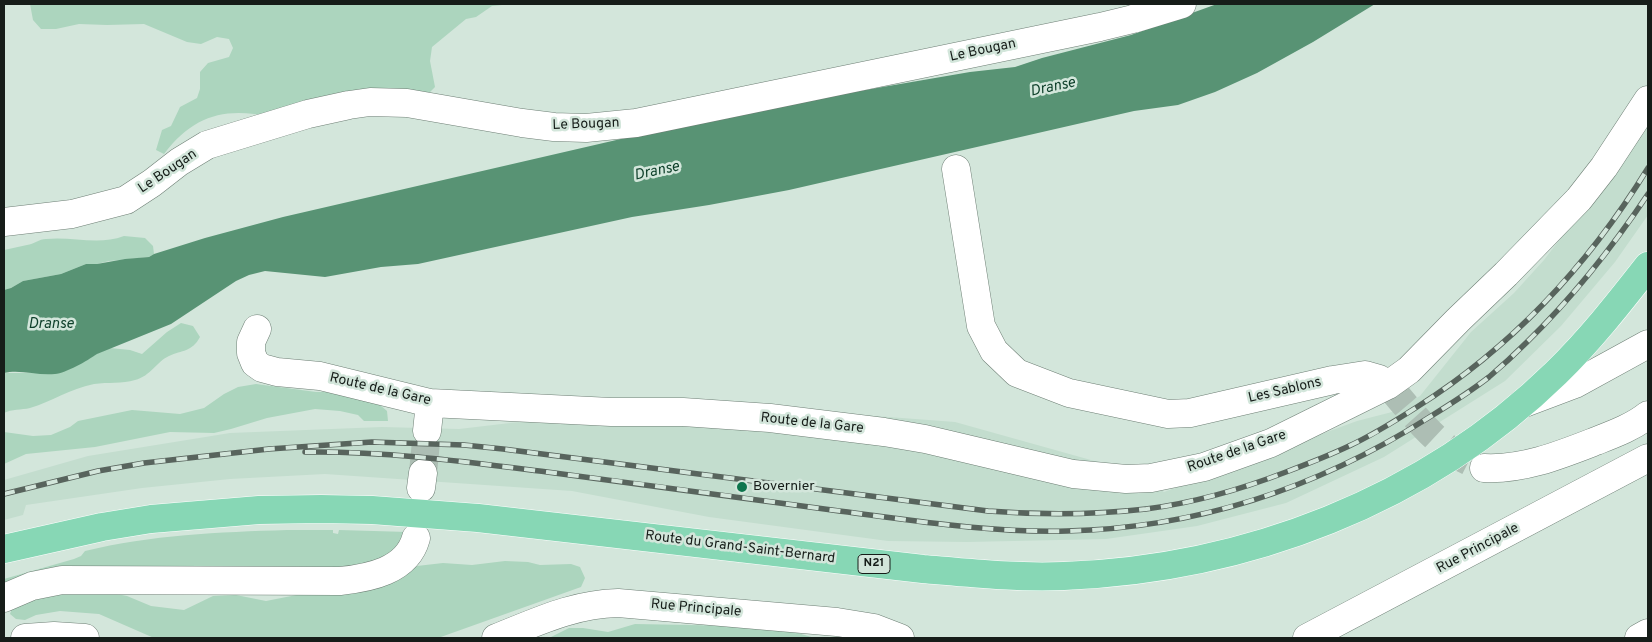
<!DOCTYPE html>
<html>
<head>
<meta charset="utf-8">
<style>
	body { margin:0 }
	#map { position:relative; width:1652px; height:642px; overflow:hidden; background:#d3e6db; font-family:Overpass,sans-serif }
	canvas { display:block }
	.frame { position:absolute; inset:0; border:5px solid #161d19; pointer-events:none }
</style>
</head>
<body>
<div id="map">
<canvas width="1652" height="642"></canvas>
<div class="frame"></div>
</div>
<script>
const c = document.querySelector('canvas').getContext('2d');
c.lineJoin = 'round';
function paint(path, color) { c.fillStyle = color; c.fill(path, 'evenodd'); }
function strokePath(path, color, width, dash) { c.strokeStyle = color; c.lineWidth = width; c.lineCap = dash ? 'butt' : 'round'; c.setLineDash(dash || []); c.stroke(path); }
function write(font, color, halo, rows, align = 'center') {
  c.font = font + ' Overpass,sans-serif'; c.lineWidth = 5; c.setLineDash([]); c.textBaseline = 'middle'; c.strokeStyle = halo; c.fillStyle = color; for (const [text, x, y, turn = 0] of rows) {
    c.save(); c.translate(x, y); c.rotate((+turn || 0) * Math.PI / 180); c.textAlign = isNaN(turn) ? turn : align; if (halo) c.strokeText(text, 0, 0); c.fillText(text, 0, 0); c.restore();
  }
}
paint(new Path2D(`
	M1648,114v101l-33,47 -54,64 -56,55 -121,76 -98,46 -89,23 -91,13 -139,3 -79,-1 -179,-24 -137,-26 -247,-17 -95,5 -88,9 -116,17 -3,10 -19,5v-40l84,-24 142,-23 152,-6 77,2 230,-27 266,20 168,47 41,23 193,-71 35,-9 28,-16 51,-64 43,-39 30,-33 63,-82z`), '#c3ddce');
paint(new Path2D(`
	M30,4h482l-20,2 -16,11 -10,2 -34,28 -2,14 5,26 -6,6 -158,24c-46,-10 -77,-2 -107,37l-8,-4 6,-20 9,-4 9,-19 17,-9 3,-9v-17l8,-9 21,-6 4,-9 -4,-9 -12,-2 -16,7 -14,-2 -43,-18 -37,1 -28,-1 -23,5h-15l-8,-9z
	M124,236l21,2 8,8 1,8 -5,3 -40,4 -12,3h-11l-25,10 -38,7 -12,7 -7,2v-40c8,-2 15,-3 23,-5 7,-1 12,-6 19,-6 26,-3 52,7 78,-3z
	M181,323l12,3 7,11c-8,15 -18,13 -31,19 -13,6 -18,20 -34,24 -13,4 -27,2 -41,4 -25,5 -41,17 -64,24 -9,2 -18,1 -26,5v-40h35l48,-13 9,-6 14,-6 20,2 12,4 25,-22z
	M256,384l60,8h11l46,7 14,12 1,10h-24l-6,-6 -18,-4 -25,-2 -48,9 -36,11 -17,4 -44,-1 -75,15 -69,7 -22,10v-32l29,4 18,-1 19,-8 8,-6 54,-11 48,4 24,-6 20,-14 14,-7z
	M287,530h46v3l5,1 1,-4 69,2 -2,11 -33,26 -369,21v-11l70,-20 7,-3 4,-5c66,-16 134,-19 202,-21z
	M505,561l23,1 12,3 31,-1 9,3 5,11 -4,9 -143,51h-284l-55,-24 -39,-3 -24,4 -11,5 -9,-1 -6,-5 3,-9 36,-14 58,1 20,4 24,10 33,4 29,-14 23,-1 30,6 71,-14 57,-8 23,-13 26,-3 29,2z
	M635,624l106,2 43,3 31,9h-266l20,-10h14l25,4z`), '#acd5be');
paint(new Path2D(`
	M1217,4h158l-62,38 -56,31 -42,19 -37,13 -44,6 -345,79 -80,15 -77,12 -214,47 -37,3 -56,10 -60,-6 -16,4 -13,6 -65,43 -74,30c-10,7 -31,19 -42,20 -17,2 -35,-5 -51,-1v-83l7,-2 12,-7 38,-7 25,-10h11l28,-5 24,-2 5,-3 51,-16 78,-21 394,-91 159,-31 134,-23 45,-5 27,-9 89,-23z`), '#589374');
strokePath(new Path2D(`
	M1388,385c28,32 54,69 96,83
	M423,473l4,-42`), '#adbeb4', 28, [28, 14]);
const minor = new Path2D(`
	M956,169l25,157 13,25 23,22 52,20 99,21 22,-1 143,-33 32,-5 14,4 9,6
	M4,222l68,-8 54,-14 26,-17 27,-21 28,-17 101,-31 41,-9 21,-3 37,1 115,20 32,4 32,1 50,-5 464,-96 33,-8 49,-15
	M257,329l-6,13v11l4,10 7,5 15,4 43,4 110,27 181,9h72l87,6 114,14 41,7 148,35 53,5 25,-1 53,-11 67,-24 117,-58 21,-15 49,-50 48,-46 73,-75 25,-32 44,-67
	M1522,404l53,-20 73,-40
	M427,431l3,-28
	M1484,468c39,2 76,-13 112,-27 18,-7 37,-14 52,-26
	M421,488l2,-15
	M4,598l28,-12 30,-6 278,1c29,-3 67,-10 76,-43
	M25,638l29,-2 31,2
	M496,638c41,-16 77,-34 122,-35l219,19 37,6 26,10
	M1307,638l341,-180
	M1639,638l9,-5`);
const major = new Path2D(`
	M4,549l98,-22 49,-8 108,-9 62,-1 51,1 106,8 445,51c47,4 94,9 141,7 182,-7 361,-75 492,-203 34,-33 63,-70 92,-107`);
strokePath(minor, '#6e7f75', 29);
strokePath(major, '#fff', 29);
strokePath(minor, '#fff', 28);
strokePath(major, '#87d7b5', 28);
const rail = new Path2D(`
	M305,452c82,-1 162,10 242,20 95,12 190,25 285,38 78,10 157,23 235,21 130,-3 252,-44 361,-113 21,-13 42,-26 61,-41 13,-11 26,-23 38,-35 46,-45 85,-94 121,-148
	M4,494l94,-23 46,-8 125,-14 103,-7 92,3 39,4 485,62c52,4 105,4 158,-2 47,-6 96,-20 140,-37 21,-8 42,-16 63,-26 24,-11 46,-25 68,-39 95,-60 172,-143 231,-239`);
strokePath(rail, '#58645d', 5.5);
strokePath(rail, '#d3e6db', 4, [11]);
for (const [x, y, r, color] of [
	[742,487,6,"#0d754d"]
]) { const dot = new Path2D(); dot.arc(x, y, r, 0, 2 * Math.PI); c.fillStyle = color; c.fill(dot); strokePath(dot, '#d3e6db', 2); }
for (const [x, y, w] of [
	[874,564,32]
]) { const box = new Path2D(); box.roundRect(x - w / 2, y - 9.5, w, 19, 4); c.fillStyle = '#d3e6db'; c.fill(box); strokePath(box, '#161d19', 1); }
write('bold 12px', '#161d19', null, [
	["N21",874,564]
]);
write('14px', '#161d19', '#d3e6db', [
	["Le Bougan",983,51,-12],
	["Le Bougan",586,125,-2],
	["Le Bougan",168,172,-34],
	["Route de la Gare",380,390,13],
	["Les Sablons",1285,391,-13],
	["Route de la Gare",812,424,6],
	["Route de la Gare",1237,452,-19],
	["Route du Grand-Saint-Bernard",740,548,7],
	["Rue Principale",1478,549,-28],
	["Rue Principale",696,609,5]
]);
write('14px', '#161d19', '#d3e6db', [
	["Bovernier",753,487]
], 'left');
write('italic 15px', '#0f412b', '#d3e6db', [
	["Dranse",1053,88,-12],
	["Dranse",657,172,-12],
	["Dranse",51,325]
]);
</script>
</body>
</html>
